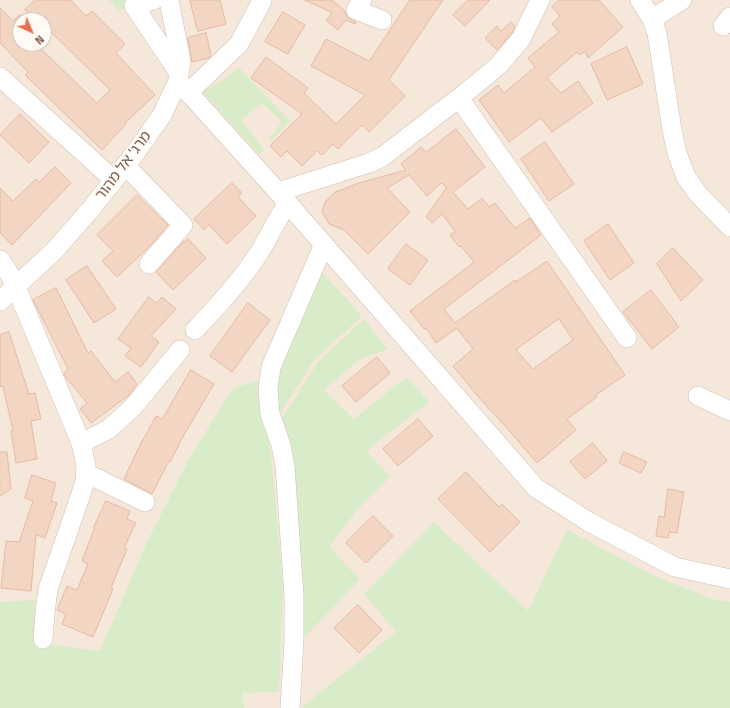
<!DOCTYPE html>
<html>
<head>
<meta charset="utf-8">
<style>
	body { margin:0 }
	#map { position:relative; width:730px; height:708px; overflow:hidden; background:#fdf6ec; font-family:"Titillium Web",sans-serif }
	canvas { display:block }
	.north { position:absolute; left:12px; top:12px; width:40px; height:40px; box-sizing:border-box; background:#fffaf3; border:1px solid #cabbb1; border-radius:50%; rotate:136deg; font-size:11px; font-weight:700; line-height:16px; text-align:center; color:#7a5c4d }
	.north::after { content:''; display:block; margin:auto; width:14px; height:18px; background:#e76f51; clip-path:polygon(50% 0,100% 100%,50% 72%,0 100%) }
</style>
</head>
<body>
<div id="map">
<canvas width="730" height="708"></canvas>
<div class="north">N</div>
</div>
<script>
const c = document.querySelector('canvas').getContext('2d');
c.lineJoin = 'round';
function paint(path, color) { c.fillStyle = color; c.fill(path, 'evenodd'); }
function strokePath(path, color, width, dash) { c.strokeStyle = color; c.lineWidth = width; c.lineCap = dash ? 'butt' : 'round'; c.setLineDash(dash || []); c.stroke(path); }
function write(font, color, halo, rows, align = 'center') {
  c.font = font + ' "Titillium Web","Noto Sans Hebrew",sans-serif'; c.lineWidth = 3.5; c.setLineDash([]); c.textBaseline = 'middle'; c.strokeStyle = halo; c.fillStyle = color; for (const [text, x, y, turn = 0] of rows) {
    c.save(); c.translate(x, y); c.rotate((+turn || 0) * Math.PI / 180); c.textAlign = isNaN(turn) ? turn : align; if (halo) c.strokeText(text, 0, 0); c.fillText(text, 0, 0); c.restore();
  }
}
paint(new Path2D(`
	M0,0h730v708h-730zM20,20h24v24h-24z`), '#f5e8da');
paint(new Path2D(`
	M109,0h38l-28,11z
	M238,67l52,54 -19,20 -2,-2 13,-17 -20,-19 -21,17 23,30 -5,4 -56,-62 23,-14z
	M320,270l42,46 -48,44 -37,58v-50z
	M364,319l23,30 -28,11 -35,30 30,29 52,-42 23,25 -63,49 24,26 -34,34 -27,36 31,32 -59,62 -23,-217 41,-63z
	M264,379l-4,36 10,29 13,140 -4,108 -37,1 2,15h-244v-106l35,-2 3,43 62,8 47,-109 43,-85 43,-69z
	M434,522l94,89 39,-81 88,46 58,23 17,3v106h-426l-1,-2 93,-74 -32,-38z`), '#d8ecc9');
const building = new Path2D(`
	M35,0h36l15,16 6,-5 33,33 -9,9 39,42 -30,28 1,1 -24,26 -77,-75 3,-3 -28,-29v-35l13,13 7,-7v30h16l61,59 13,-13 -59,-58 -7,6v-18h-9l-10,-10z
	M190,0h30l6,24 -28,7z
	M305,0h27l13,11 2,6 9,5 -1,2 -9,-4 -8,10 -12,-10 6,-7z
	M410,0h33l-54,80 16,16 -36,36 -7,-7 -24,24 -5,-5 -11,11 -5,-4 -15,15 -15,-15 -6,6 -11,-11 32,-32 -51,-36 15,-21 42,31 -4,5 32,31 29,-29 -54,-29 15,-27 43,22z
	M468,0h22l-25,26 -12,-11z
	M559,0h40l24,27 -35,31 -3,-7 -5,4 -3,-3 -30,26 14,15 17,-12 15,22 -41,29 -11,-14 -32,24 -30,-42 19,-15 6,8 31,-26 -7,-9 31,-26 -7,-8 8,-8 -8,-9z
	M283,12l22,13 -17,29 -23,-12z
	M511,22l4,4 -3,7 -15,17 -12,-12 12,-12 4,5z
	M206,33l5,22 -2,3 -17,4 -4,-24z
	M627,47l16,37 -36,16 -16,-36z
	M20,114l29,28 -20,21 -29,-28z
	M456,129l29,38 -32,25 15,17 14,-11 7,9 6,-4 20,25 15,-10 11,17 -97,74 11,14 60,-43 1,2 31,-21 78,114 -29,20 1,2 -30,22 9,11 -39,33 -31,-36 -25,-27 -28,-34 20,-17 -16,-21 -21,15 -10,-15 -2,1 -14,-18 64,-49 -13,-16 -2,1 -9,-12 5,-4 -13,-17 -10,9 -6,-6 21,-30 -6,-4 -14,13 -18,-21 -22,13 23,24 -42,42 -24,-24 -15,-6 -7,-12 3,-10 10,-10 24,-9 47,-13 -5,-6 20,-17 5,5zM559,319l14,21 -40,29 -17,-19z
	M545,142l29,42 -25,17 -28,-42z
	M55,167l16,16 -59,62 -12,-12v-45l13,13 23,-22 3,3z
	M232,183l10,10 -4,4 18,19 -29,28 -18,-19 -5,5 -10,-11z
	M137,195l31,30 -18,21 -33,31 -15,-16 11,-10 -16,-16z
	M608,224l26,39 -24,17 -26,-39z
	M188,239l18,19 -33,32 -17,-18 28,-31v1z
	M406,244l22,16 -18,25 -22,-16z
	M673,248l30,32 -22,21 -24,-37z
	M87,266l29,43 -22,14 -28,-43z
	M56,288l32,65 3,-2 24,31 13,-10 9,12 -8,11 -38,28 -11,-14 7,-6 -23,-28v-2l4,-4 -35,-69z
	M651,290l28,37 -27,22 -29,-37z
	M149,297l7,6 6,-6 14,12 -25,27 8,6 -18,25 -16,-11 6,-8 -13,-9z
	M248,303l22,17 -38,52 -22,-16z
	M9,332l20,62 6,-1 6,26 -10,2 6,38 -21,4 -5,-32h2l-10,-45 -3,1v-52z
	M377,357l13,16 -34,29 -14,-16z
	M191,370l23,14 -29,49 -15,29 -1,-1 -17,33 -28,-15 16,-34 16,-29 6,3z
	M418,419l15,17 -35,30 -15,-17z
	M593,443l14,18 -22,18 -15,-17z
	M0,452h7l4,37 -11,7z
	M624,452l23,10 -6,11 -22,-10z
	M466,472l33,35 3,-3 18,18 -30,30 -52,-53z
	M32,475l24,8 -5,18 6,2 -12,35 -9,-3 -5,56 -30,-3 5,-47 13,1 14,-41 -8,-3z
	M668,489l16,3 -7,41 -8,-1 -1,6 -12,-2 3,-20 5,1z
	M106,501l24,10 -3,8 9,4 -12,25 3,1 -16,39 2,1 -20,48 -31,-13 4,-10 -9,-4 10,-24 10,4 11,-26 -6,-3 13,-34h-1z
	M373,516l20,20 -27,27 -20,-20z
	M358,605l24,25 -23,23 -25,-25z`);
paint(building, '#f3d5c3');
strokePath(building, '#e6bba3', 1);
const minor = new Path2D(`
	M154,0l-20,6 45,67
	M362,0l-6,10 26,10
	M640,0l12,19 5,14 15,97 5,23 9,24 12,17 32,33
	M652,19l30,-19
	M723,26l7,-9
	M0,77l114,103
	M178,81l100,111 258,296 53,34 86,45 55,12
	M188,93l51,-49 23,-43
	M459,98l168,240
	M125,165l58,60 -34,39
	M278,192l91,-29 13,-6 77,-59 39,-32 23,-27 19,-39
	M0,260l7,10 9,17 65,156 5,23 -1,15 -5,16 -32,92 -3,24 -2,26
	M0,301l54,-50 36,-41 46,-58 26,-37 16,-34 3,-20 -12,-61
	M195,330c22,-23 44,-47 62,-74 11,-17 19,-36 31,-53
	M698,396l32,15
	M81,443l28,-14 25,-23 46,-56
	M86,473l59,29
	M290,708l4,-67v-45l-9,-130 -4,-21 -11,-31 -2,-25 3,-22 53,-123`);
strokePath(minor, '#d1beb0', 20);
strokePath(minor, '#fff', 19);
write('15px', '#7a5c4d', '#fffaf3', [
	["מרג' אל מהור",124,166,-53]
]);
</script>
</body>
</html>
